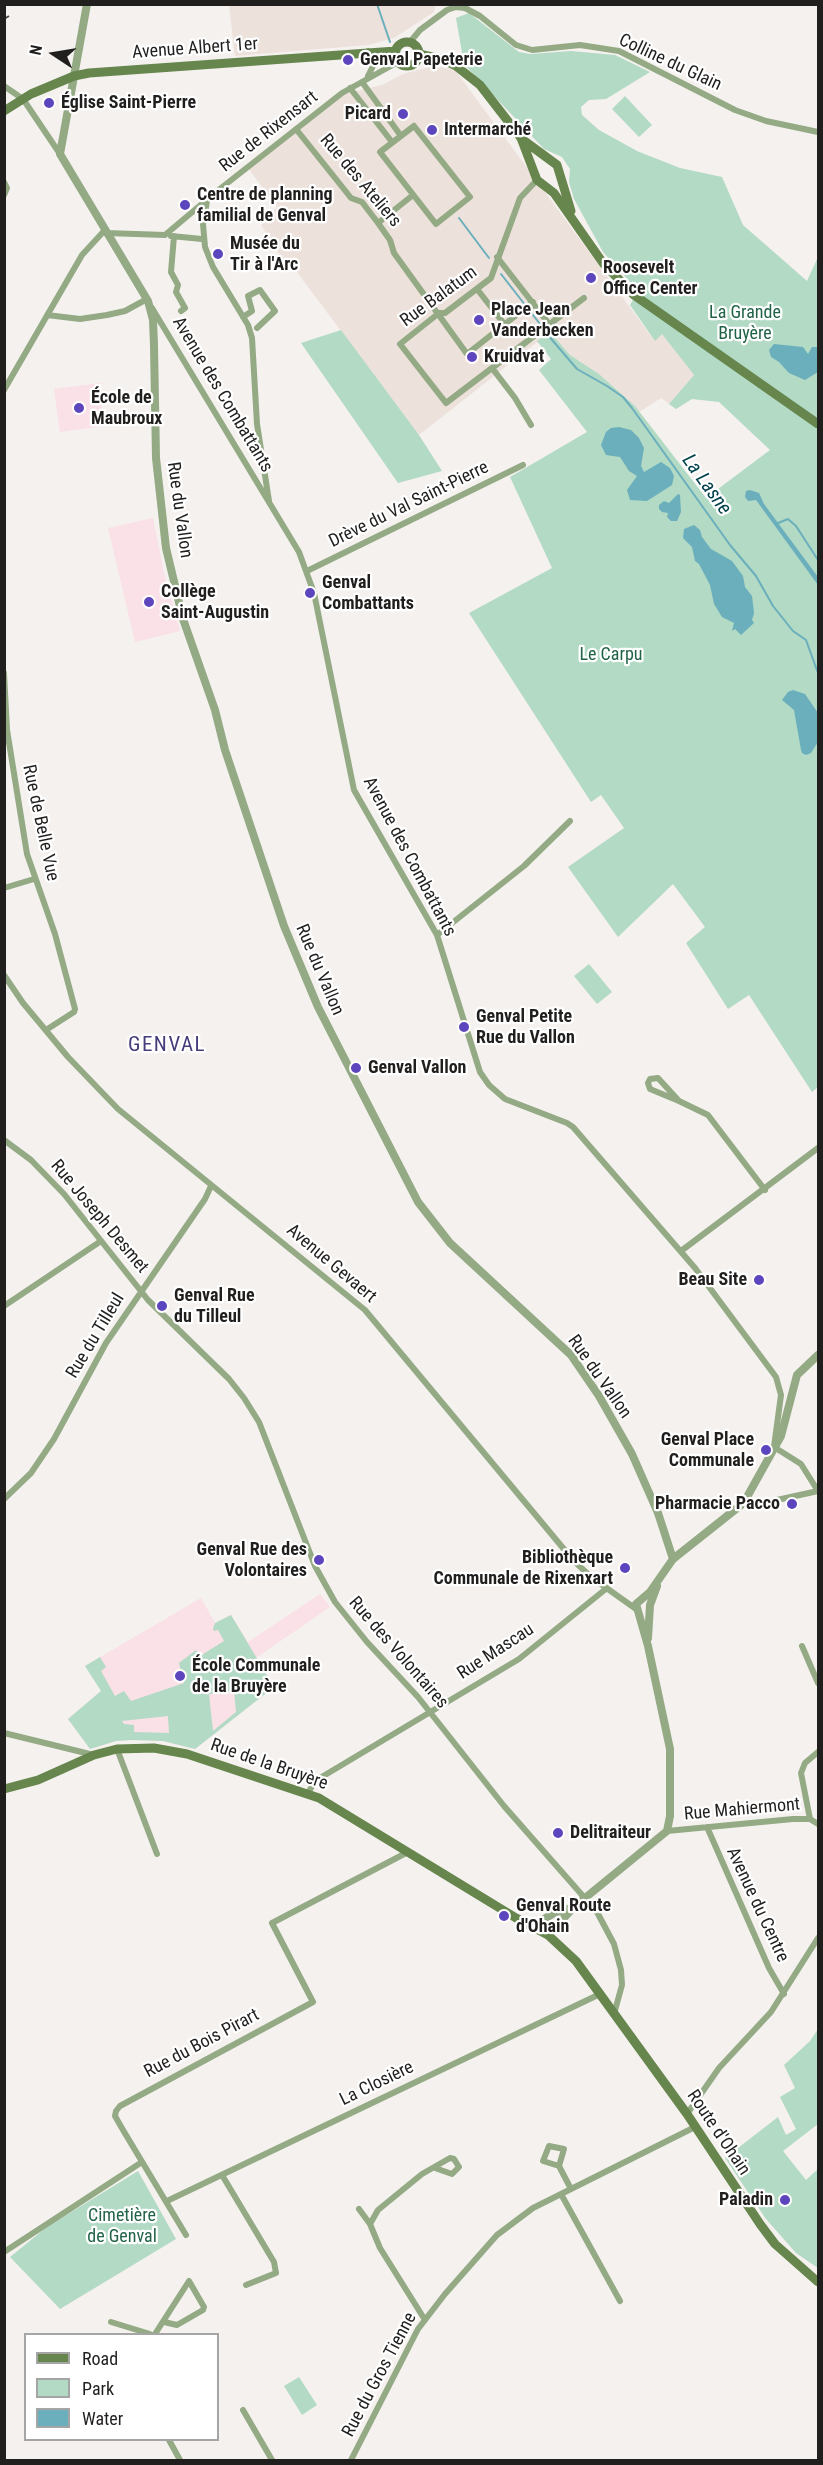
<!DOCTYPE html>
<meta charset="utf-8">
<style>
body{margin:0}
#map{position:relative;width:823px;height:2465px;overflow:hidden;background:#f5f1ee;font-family:"Roboto Condensed",sans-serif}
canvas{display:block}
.frame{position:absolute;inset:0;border:6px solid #211f1e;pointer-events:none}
.legend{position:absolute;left:24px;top:2333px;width:195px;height:108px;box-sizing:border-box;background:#fff;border:2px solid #a6a5a5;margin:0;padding:8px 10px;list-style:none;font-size:18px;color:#211f1e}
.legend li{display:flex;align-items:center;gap:12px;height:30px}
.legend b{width:30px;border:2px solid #a6a5a5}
.north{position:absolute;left:24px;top:24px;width:60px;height:60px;-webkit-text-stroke:4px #fff;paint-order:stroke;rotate:282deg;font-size:16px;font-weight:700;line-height:24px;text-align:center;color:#211f1e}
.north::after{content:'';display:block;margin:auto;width:21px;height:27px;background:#211f1e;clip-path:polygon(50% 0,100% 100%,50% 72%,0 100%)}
</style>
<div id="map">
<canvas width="823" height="2465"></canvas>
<div class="frame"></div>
<ul class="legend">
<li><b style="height:8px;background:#66864e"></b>Road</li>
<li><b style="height:16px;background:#b2dac5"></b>Park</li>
<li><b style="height:16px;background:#6bafbc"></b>Water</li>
</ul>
<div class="north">N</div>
</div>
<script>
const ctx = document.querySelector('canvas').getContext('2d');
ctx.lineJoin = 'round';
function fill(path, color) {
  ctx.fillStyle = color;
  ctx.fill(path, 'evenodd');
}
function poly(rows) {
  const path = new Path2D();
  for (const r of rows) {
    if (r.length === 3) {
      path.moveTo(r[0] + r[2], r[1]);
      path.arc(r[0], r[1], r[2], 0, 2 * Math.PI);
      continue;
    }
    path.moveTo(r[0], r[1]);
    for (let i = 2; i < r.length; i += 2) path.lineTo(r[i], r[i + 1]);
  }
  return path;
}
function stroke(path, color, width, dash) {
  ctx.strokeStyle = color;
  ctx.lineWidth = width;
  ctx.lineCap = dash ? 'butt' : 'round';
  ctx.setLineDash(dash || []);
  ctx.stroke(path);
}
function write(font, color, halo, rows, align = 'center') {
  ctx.font = font + ' "Roboto Condensed",sans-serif';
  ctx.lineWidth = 4.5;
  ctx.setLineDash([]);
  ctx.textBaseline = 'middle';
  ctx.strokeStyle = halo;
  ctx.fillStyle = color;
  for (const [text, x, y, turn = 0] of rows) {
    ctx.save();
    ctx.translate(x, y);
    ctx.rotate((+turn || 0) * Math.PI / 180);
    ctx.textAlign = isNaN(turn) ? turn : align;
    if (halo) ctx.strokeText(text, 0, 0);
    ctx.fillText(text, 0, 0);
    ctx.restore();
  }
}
fill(poly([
 [229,5,229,4,436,5,434,12,394,38,368,45,235,56],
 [434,66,455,70,654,340,662,334,694,375,669,404,661,398,639,412,635,406,599,374,570,355,550,332,419,435,290,263,282,259,261,225,277,207,248,168,344,94,382,85,403,74]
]), '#ede1db');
fill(poly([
 [101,383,102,426,60,432,54,389],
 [153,518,164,573,180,631,135,642,108,528],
 [320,1594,330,1607,256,1658,274,1687,195,1749,163,1741,132,1740,116,1741,90,1749,68,1719,101,1691,85,1666,201,1598,215,1623,231,1615,248,1642]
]), '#fae0e7');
fill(poly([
 [469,13,519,52,530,54,571,51,615,55,650,72,606,99,589,100,581,107,582,115,599,130,637,151,680,168,722,177,743,225,807,281,818,257,818,1087,812,1092,749,995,728,1009,686,943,705,927,673,884,618,937,568,867,624,828,601,795,591,802,469,613,552,568,510,477,587,432,539,370,551,359,537,341,550,332,570,355,599,374,635,406,706,498,770,450,719,402,692,399,676,409,669,404,694,375,662,334,655,341,630,305,638,291,603,252,574,199,569,182,570,169,562,157,544,149,464,64,456,18],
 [625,96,652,125,639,137,612,109],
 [341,330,419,435,442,471,398,483,301,343],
 [589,964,612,992,597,1004,574,976],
 [231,1615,274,1687,195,1749,163,1741,132,1740,116,1741,90,1749,68,1719,101,1691,85,1666,100,1657,106,1667,101,1671,115,1696,124,1691,131,1701,184,1683,179,1663,196,1650,200,1656,224,1641,218,1630,214,1631,213,1629,215,1623],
 [234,1691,236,1712,213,1731,209,1694],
 [168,1716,169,1733,134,1732,134,1725,124,1724,122,1721],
 [818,2029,818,2124,783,2151,806,2180,818,2169,818,2268,796,2253,766,2219,725,2158,778,2117,786,2135,796,2129,780,2097,795,2088,784,2065,810,2041],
 [138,2171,176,2239,60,2309,10,2257,47,2227],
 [299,2377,317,2405,302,2415,284,2386]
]), '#b2dac5');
fill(poly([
 [774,344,803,347,808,354,812,347,818,347,818,372,805,380,789,373,779,362,771,357,769,350],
 [619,427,631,430,639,438,644,448,641,466,644,472,661,462,670,468,674,476,672,485,647,501,630,500,627,490,637,476,629,471,620,457,606,455,601,445,606,432,611,428],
 [750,490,759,493,764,504,818,577,818,585,756,500,748,501,745,497,746,491],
 [678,494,680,495,681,512,677,521,671,521,667,517,668,513,662,512,659,509,659,505,664,501,669,503],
 [694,525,700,530,702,537,711,549,732,561,743,576,745,587,752,596,754,613,752,620,754,623,741,635,735,629,732,631,734,623,722,617,714,604,710,585,699,564,695,561,692,547,683,538,684,529],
 [793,690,805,694,818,713,818,742,811,753,806,755,802,753,801,750,794,710,782,700,788,692]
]), '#6bafbc');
stroke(poly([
 [377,4,390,42],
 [459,218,489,258],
 [501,274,540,324],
 [547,334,577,369,607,386,623,397,632,408,730,545,756,576,773,606,793,631,806,640,818,673],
 [778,523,788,519,796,526,818,560]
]), '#6bafbc', 2);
stroke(poly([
 [410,42,420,30,447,10,456,7,465,8,480,16,516,45,532,50,580,45,619,51,735,110,766,121,818,132],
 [368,51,374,64,368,76],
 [362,82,401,136],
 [4,86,23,99,60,154],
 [350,88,392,142],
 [414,126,470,197,436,224,380,152,414,126],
 [296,129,351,198,362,202,378,223,390,240,394,253,467,354,533,302],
 [537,180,520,198,491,278,445,313,439,313,400,344,446,403,584,298],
 [4,182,7,188,4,195],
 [207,201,203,224,205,247,213,267,248,325,252,338,257,424,269,501],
 [378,223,413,195],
 [106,233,165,235,216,192,342,93,398,62],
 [171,236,202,239],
 [174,236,171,272,178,285,176,292,185,308,181,311],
 [497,257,549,324],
 [477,289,505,325],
 [152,308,299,552,314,593,354,790,437,935,480,1072,489,1085,505,1099,567,1123,573,1127,695,1268,776,1377,781,1395,774,1447,801,1464,818,1491],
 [47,315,80,319,107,315,125,311,147,299],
 [243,317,252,311,248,296,260,290,275,311,257,328],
 [492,368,515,398,531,425],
 [4,390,82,255,104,231],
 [307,571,523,465],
 [4,673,7,730,27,854,55,934,75,1009,74,1012,46,1030],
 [4,888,34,879],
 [437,935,524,866,570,821],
 [4,975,23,1003,68,1057,118,1109,365,1310,573,1560,591,1577,636,1609],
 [679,1101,650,1089,648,1083,650,1079,658,1078,679,1101,708,1115,765,1190],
 [4,1140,31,1160,64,1194,148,1300,229,1379,244,1398,259,1422,315,1566,335,1602,367,1642,418,1697,504,1806,597,1912,614,1944,621,1970,622,1985,614,2014],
 [681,1251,818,1148],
 [4,1306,101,1241],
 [4,1499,31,1473,54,1439,106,1343,205,1199,211,1186],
 [744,1501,754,1505,818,1491],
 [802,1646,818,1683],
 [4,1733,94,1755],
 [117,1749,157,1854],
 [308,1793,314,1783,320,1778,519,1659,607,1588],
 [810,1819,801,1773,805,1763,818,1752],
 [707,1827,769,1968,784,1994],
 [667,1831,793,1819,810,1819,818,1824],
 [687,2114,719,2068,771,2012,818,1938],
 [559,2166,543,2161,549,2146,564,2149,559,2166,571,2189],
 [222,2175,274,2262,276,2273,246,2285],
 [561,2194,620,2301],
 [167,2201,600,1994],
 [359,2209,370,2224],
 [186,2235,123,2130,115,2116,116,2111,120,2106,313,2002,272,1923,408,1852],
 [4,2252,142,2162],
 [425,2320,380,2248,370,2224,378,2210,422,2174,450,2158,454,2159,459,2167,452,2174,435,2168],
 [111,2322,150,2334],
 [155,2334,189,2281,204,2307,203,2310,177,2325,164,2322],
 [243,2410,272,2460],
 [169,2440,180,2460],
 [351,2460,418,2329,445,2294,497,2235,533,2208,695,2127]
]), '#93aa84', 6);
stroke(poly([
 [87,4,60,154,148,301,153,320,154,345,156,458,166,548,183,619,215,710,225,750,284,926,318,1007,418,1202,450,1243,571,1355,599,1396,632,1454,658,1513,673,1559],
 [648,1638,650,1605,657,1586],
 [533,1926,554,1913,574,1907],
 [548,1935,574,1907,667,1831,670,1816,670,1749,648,1646,636,1604,650,1592,673,1559,741,1505,747,1497,781,1436,797,1375,818,1355]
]), '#93aa84', 8);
stroke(poly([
 [407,54,12],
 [419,54,441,59,456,66,480,85,521,138,537,180,554,193,603,263,634,295,818,424],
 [4,111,31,94,74,76,89,73,396,51],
 [523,140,557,165,571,211],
 [4,1789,38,1780,94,1755,117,1749,154,1748,187,1754,319,1798,516,1918,548,1935,576,1961,687,2114,760,2224,775,2244,818,2282]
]), '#66864e', 9);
stroke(poly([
 [4,19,9,16]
]), '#4a4746', 2, [9, 4.5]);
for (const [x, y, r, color] of [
 [348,60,6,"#5d45bd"],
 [49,103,6,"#5d45bd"],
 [403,114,6,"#5d45bd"],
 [432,130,6,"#5d45bd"],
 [185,205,6,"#5d45bd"],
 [218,254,6,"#5d45bd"],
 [591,278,6,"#5d45bd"],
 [479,320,6,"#5d45bd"],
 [472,357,6,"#5d45bd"],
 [79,408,6,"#5d45bd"],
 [310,593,6,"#5d45bd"],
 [149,602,6,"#5d45bd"],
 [464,1027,6,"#5d45bd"],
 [356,1068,6,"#5d45bd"],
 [759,1280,6,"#5d45bd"],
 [162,1306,6,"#5d45bd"],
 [766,1450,6,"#5d45bd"],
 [792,1504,6,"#5d45bd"],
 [319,1560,6,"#5d45bd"],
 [625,1568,6,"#5d45bd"],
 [180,1676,6,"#5d45bd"],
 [558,1833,6,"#5d45bd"],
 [504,1916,6,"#5d45bd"],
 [785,2200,6,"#5d45bd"]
]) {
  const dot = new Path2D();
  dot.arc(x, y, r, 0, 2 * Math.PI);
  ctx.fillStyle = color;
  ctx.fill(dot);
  stroke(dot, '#fff', 2);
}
write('18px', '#211f1e', '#fff', [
 ["Avenue Albert 1er",195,49,-4],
 ["Colline du Glain",670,63,25],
 ["Rue de Rixensart",269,132,-38],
 ["Rue des Ateliers",360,181,50],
 ["Rue Balatum",439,297,-36],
 ["Avenue des Combattants",222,395,59],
 ["Drève du Val Saint-Pierre",409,505,-26],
 ["Rue du Vallon",179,510,82],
 ["Rue de Belle Vue",40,823,78],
 ["Avenue des Combattants",409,857,62],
 ["Rue du Vallon",319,970,67],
 ["Rue Joseph Desmet",99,1217,50],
 ["Avenue Gevaert",331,1264,40],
 ["Rue du Tilleul",96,1336,-59],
 ["Rue du Vallon",599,1377,55],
 ["Rue Mascau",496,1652,-33],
 ["Rue des Volontaires",398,1653,49],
 ["Rue de la Bruyère",269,1765,19],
 ["Rue Mahiermont",742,1810,-5],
 ["Avenue du Centre",757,1905,65],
 ["Rue du Bois Pirart",202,2044,-28],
 ["La Closière",377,2084,-26],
 ["Route d'Ohain",718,2133,56],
 ["Rue du Gros Tienne",380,2375,-62]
]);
write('bold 18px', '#211f1e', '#fff', [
 ["Genval Papeterie",360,60],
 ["Église Saint-Pierre",61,103],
 ["Picard",391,114,"right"],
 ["Intermarché",444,130],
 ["Centre de planning",197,195],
 ["familial de Genval",197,216],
 ["Musée du",230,244],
 ["Tir à l'Arc",230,265],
 ["Roosevelt",603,268],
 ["Office Center",603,289],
 ["Place Jean",491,310],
 ["Vanderbecken",491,331],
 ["Kruidvat",484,357],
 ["École de",91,398],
 ["Maubroux",91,419],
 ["Genval",322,583],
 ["Combattants",322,604],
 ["Collège",161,592],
 ["Saint-Augustin",161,613],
 ["Genval Petite",476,1017],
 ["Rue du Vallon",476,1038],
 ["Genval Vallon",368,1068],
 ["Beau Site",747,1280,"right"],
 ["Genval Rue",174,1296],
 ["du Tilleul",174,1317],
 ["Genval Place",754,1440,"right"],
 ["Communale",754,1461,"right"],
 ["Pharmacie Pacco",780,1504,"right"],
 ["Genval Rue des",307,1550,"right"],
 ["Volontaires",307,1571,"right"],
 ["Bibliothèque",613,1558,"right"],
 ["Communale de Rixenxart",613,1579,"right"],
 ["École Communale",192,1666],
 ["de la Bruyère",192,1687],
 ["Delitraiteur",570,1833],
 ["Genval Route",516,1906],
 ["d'Ohain",516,1927],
 ["Paladin",773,2200,"right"]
], 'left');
write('18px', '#216347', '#fff', [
 ["La Grande",745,313],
 ["Bruyère",745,334],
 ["Le Carpu",611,655],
 ["Cimetière",122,2216],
 ["de Genval",122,2237]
]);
write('italic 20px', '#00414b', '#fff', [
 ["La Lasne",706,485,54]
]);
ctx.letterSpacing = '1.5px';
write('21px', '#453d7a', '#fff', [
 ["GENVAL",167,1046]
]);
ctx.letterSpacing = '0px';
</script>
